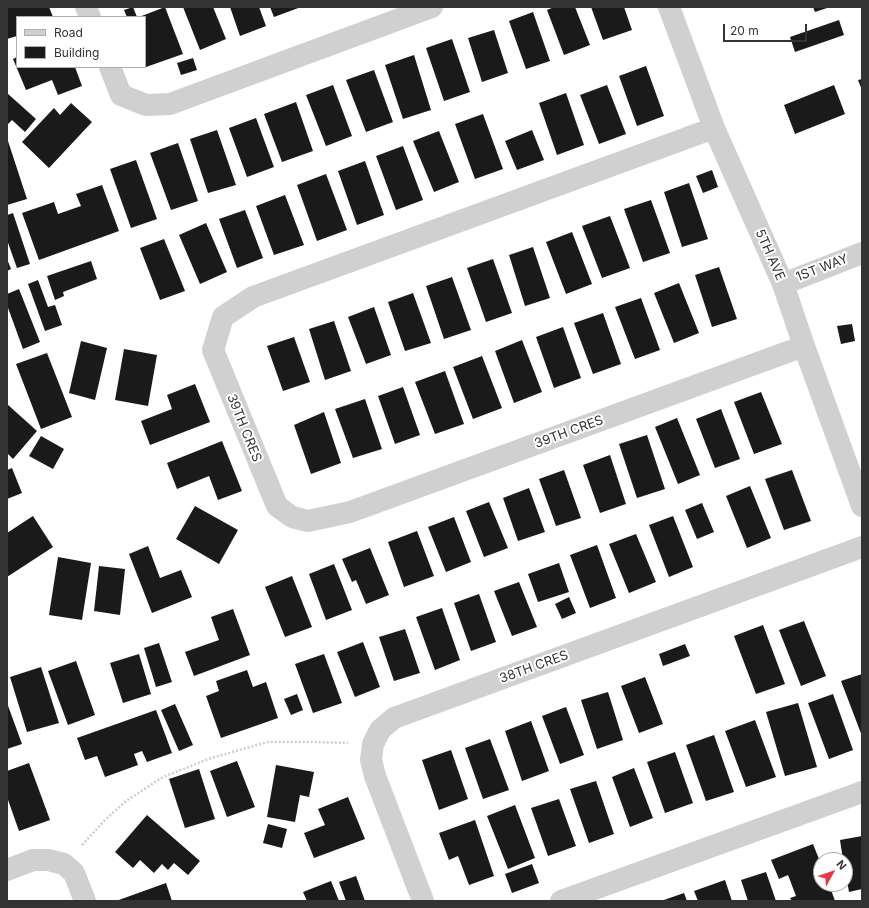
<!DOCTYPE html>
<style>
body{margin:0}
#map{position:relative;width:869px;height:908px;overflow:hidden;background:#fff;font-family:Inter,sans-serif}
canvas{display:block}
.frame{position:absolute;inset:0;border:8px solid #333;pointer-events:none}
.legend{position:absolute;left:16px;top:16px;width:130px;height:52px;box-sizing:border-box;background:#fff;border:1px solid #adadad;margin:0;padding:5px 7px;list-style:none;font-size:12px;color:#333}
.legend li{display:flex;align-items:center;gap:8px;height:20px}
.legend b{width:20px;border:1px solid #adadad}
.north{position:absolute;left:813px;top:852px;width:40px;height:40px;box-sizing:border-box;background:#fff;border:1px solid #adadad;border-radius:50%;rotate:50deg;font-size:11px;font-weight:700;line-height:16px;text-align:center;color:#333}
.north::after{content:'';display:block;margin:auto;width:14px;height:18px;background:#e63946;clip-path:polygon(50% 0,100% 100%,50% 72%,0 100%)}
.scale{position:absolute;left:723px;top:24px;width:84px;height:18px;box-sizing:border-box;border:2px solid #333;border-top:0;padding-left:5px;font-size:12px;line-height:14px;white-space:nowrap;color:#333;-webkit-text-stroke:3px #fff;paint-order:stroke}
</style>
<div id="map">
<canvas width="869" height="908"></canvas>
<div class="frame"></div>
<ul class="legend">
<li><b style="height:5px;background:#d0d0d0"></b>Road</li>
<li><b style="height:11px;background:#1a1a1a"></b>Building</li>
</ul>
<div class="north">N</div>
<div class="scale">20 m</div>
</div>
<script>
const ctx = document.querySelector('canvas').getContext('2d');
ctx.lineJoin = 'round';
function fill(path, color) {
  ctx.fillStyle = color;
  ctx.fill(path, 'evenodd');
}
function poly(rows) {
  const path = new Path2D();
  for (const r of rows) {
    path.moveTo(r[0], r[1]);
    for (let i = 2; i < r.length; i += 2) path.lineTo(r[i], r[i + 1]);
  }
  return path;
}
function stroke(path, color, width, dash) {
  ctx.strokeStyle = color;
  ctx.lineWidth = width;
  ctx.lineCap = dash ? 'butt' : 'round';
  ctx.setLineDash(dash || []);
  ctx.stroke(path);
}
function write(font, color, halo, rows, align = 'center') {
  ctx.font = font + ' Inter,sans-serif';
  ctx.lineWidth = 4;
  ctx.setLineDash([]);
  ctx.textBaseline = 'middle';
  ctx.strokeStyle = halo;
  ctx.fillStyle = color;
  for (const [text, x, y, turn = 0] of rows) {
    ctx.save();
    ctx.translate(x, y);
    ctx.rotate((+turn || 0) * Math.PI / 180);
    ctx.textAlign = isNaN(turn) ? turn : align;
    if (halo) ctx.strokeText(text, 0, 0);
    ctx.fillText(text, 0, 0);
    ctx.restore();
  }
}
fill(poly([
 [7,7,49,7,53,17,17,17,17,36,7,39],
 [133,7,137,17,127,17,124,10],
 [165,7,183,54,146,67,145,64,145,17,139,17],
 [183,7,213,7,226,39,200,50],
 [230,7,259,7,266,26,240,36],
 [270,7,301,7,274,17],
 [554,7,575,7,590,45,564,55,547,10],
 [591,7,624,7,632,30,603,40],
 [813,7,830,7,815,12],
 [533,12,550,61,526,69,509,21],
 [839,20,844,35,795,52,790,37],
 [494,30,508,73,482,82,468,38],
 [452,39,470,92,444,101,426,48],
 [414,55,431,110,403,119,385,65],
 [17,57,17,67,75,67,82,86,58,95,52,80,26,90,13,59],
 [193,58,197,70,181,75,177,63],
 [646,66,664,116,637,126,619,76],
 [374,70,393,122,366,132,346,80],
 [862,79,862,90,858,80],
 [333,85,352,136,326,146,306,95],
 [607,85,626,134,599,144,580,95],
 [834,85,845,114,795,134,784,105],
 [7,93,36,119,25,132,12,120,7,125],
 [566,93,584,145,557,155,539,103],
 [296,102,313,151,282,162,264,114],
 [71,103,92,122,49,168,22,142,54,108,60,115],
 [483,114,503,169,475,179,455,124],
 [256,118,274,167,247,177,229,128],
 [217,130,236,185,208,193,190,139],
 [532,130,544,160,517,170,505,141],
 [439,131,459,182,434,192,413,141],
 [7,138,27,199,7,205],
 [178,143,198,201,171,210,150,153],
 [403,146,423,200,396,210,376,156],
 [136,160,157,219,131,228,110,169],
 [365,161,384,215,357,225,338,171],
 [712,170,718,187,703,193,696,176],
 [326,174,347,230,317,241,297,185],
 [689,183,708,239,682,247,664,192],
 [102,185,119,231,39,260,22,213,54,202,58,214,81,206,76,194],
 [285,195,304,245,274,255,256,206],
 [651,200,670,253,643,262,624,209],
 [245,210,263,258,237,268,219,219],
 [13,213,30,264,17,268,7,240,7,215],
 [610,216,630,268,602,278,582,226],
 [206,223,227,272,200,284,179,235],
 [572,232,592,284,566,294,546,242],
 [164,239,185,291,160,300,140,248],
 [533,247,550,298,525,306,509,255],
 [7,259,11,269,7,271],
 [493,259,512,313,486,322,467,268],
 [91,261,97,279,63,292,64,296,55,300,47,276],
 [719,267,737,319,712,327,695,275],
 [452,277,471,330,444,339,426,286],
 [38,280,48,307,55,305,62,325,45,331,28,284],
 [679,283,699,333,674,343,654,293],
 [19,289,40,342,23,349,7,305,7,294],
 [413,293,431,343,405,351,388,302],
 [641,298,660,350,635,359,615,307],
 [374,307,391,355,366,364,348,317],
 [603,313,621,364,593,374,574,323],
 [334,321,351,371,325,380,309,329],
 [852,324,855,341,841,344,837,326],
 [563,327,581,378,554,388,536,337],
 [294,337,310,382,283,391,267,346],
 [522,340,542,392,514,403,495,351],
 [81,341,107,348,95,400,69,393],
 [124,349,157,355,148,406,115,400],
 [47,353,72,417,41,429,16,364],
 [482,356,502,408,473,419,453,367],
 [445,371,464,424,435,434,415,382],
 [195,384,210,422,150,445,141,421,172,409,167,395],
 [403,387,420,435,395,444,378,396],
 [761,392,782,444,754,454,734,402],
 [365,399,382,449,353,458,335,409],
 [7,404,37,431,13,459,7,453],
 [721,409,740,459,715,468,696,419],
 [324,412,341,463,311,474,294,425],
 [677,418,700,475,678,484,655,427],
 [647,435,665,489,637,498,619,444],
 [41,436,64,449,53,469,29,456],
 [222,441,242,491,218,500,209,476,177,489,167,463],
 [610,455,626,504,600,513,583,465],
 [12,468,22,493,7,499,7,470],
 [564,470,581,518,556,526,539,479],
 [792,470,811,521,784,530,765,479],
 [750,486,771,538,747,548,726,496],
 [529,488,545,532,518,541,503,498],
 [489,502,508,548,484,557,466,511],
 [702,503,714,532,697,539,685,510],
 [195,506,238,530,219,564,176,539],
 [33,516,53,547,7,577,7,533],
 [673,516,693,567,669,577,649,525],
 [454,517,471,562,446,572,428,527],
 [417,531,434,576,404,587,388,542],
 [636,534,656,582,629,593,609,544],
 [597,545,616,598,590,608,570,555],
 [148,546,160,578,181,570,192,597,152,613,129,554],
 [370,548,389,595,366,604,356,580,352,582,342,559],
 [58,557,91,563,82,620,49,615],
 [559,563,569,592,538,602,528,574],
 [334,564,352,610,326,620,309,574],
 [99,566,125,569,120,615,94,611],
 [292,576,312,627,285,637,265,587],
 [519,582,537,627,512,636,494,591],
 [479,594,496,642,471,651,454,603],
 [569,597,576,613,562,619,555,604],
 [442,608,460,660,435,670,416,617],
 [233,609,250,655,194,676,185,652,219,640,211,617],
 [804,621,826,676,801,686,779,630],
 [763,625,785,684,756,694,734,636],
 [405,629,420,673,394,681,379,637],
 [363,642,380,687,355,697,337,652],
 [159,643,172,682,156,687,144,648],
 [685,644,690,656,663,666,659,654],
 [139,654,151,694,123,703,110,663],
 [324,654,342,703,313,713,295,664],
 [76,661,95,715,68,725,48,671],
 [41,667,59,723,27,732,10,677],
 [247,670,253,687,266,682,278,718,221,738,206,696,219,691,216,681],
 [862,674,862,736,841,681],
 [645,677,663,724,639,733,621,686],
 [608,692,623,740,597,749,581,700],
 [297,694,303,710,291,715,284,699],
 [833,694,853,750,829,759,808,703],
 [7,703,22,744,7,749],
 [798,703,817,767,785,776,766,712],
 [175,704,193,745,179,751,161,710],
 [566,707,584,755,560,764,542,716],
 [156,710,172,753,147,762,142,751,134,754,138,765,105,777,97,756,85,760,77,738],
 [755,720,776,777,746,787,725,731],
 [531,721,549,771,522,781,505,731],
 [714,735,734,792,706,801,686,745],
 [490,739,509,790,483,799,465,748],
 [451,750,468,799,439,810,422,760],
 [675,752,693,803,665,813,647,762],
 [237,761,255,807,227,817,210,771],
 [29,763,50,820,19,831,7,797,7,771],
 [276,765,314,772,309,797,300,795,295,822,267,817],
 [634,768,653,818,630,827,612,777],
 [199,769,215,819,185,828,169,779],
 [596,781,614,834,589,843,570,789],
 [348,797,365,839,314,858,304,833,325,825,318,809],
 [559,799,576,846,548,856,531,808],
 [515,805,535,858,508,869,487,816],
 [147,815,200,861,188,875,174,863,168,870,162,864,154,873,140,860,133,868,115,852],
 [475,820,494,876,469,885,458,856,449,860,439,833],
 [268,824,287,829,282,848,263,843],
 [862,836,862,889,849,892,845,869,845,860,843,860,840,840],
 [813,844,821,864,821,884,829,884,835,901,792,901,790,898,796,896,788,875,779,879,771,860],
 [532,864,539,883,512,893,505,874],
 [766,872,776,901,748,901,741,880],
 [356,876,365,901,346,901,339,882],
 [725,880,732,901,698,901,694,891],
 [331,881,339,901,307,901,303,892],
 [166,883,172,901,116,901],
 [684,893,687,901,661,901]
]), '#1a1a1a');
stroke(poly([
 [82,845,105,820,126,801,163,777,211,758,268,742,314,742,348,743]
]), '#cdcdcd', 2.5, [2, 2]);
stroke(poly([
 [86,7,90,17],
 [669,7,714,128,783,284,804,346,862,506],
 [110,67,121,95,146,105,170,104,432,7],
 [714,128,253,297,223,317,213,350,277,506,292,517,308,521,350,512,804,346],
 [783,284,862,253],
 [7,870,33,860,48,860,64,864,74,873,85,901],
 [423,901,375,776,371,760,373,744,380,730,394,718,862,547],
 [561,901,862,792]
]), '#d0d0d0', 22);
write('13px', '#333', '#fff', [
 ["5TH AVE",770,255,66],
 ["1ST WAY",822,268,-21],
 ["39TH CRES",244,428,68],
 ["39TH CRES",569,432,-20],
 ["38TH CRES",534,667,-20]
]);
</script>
